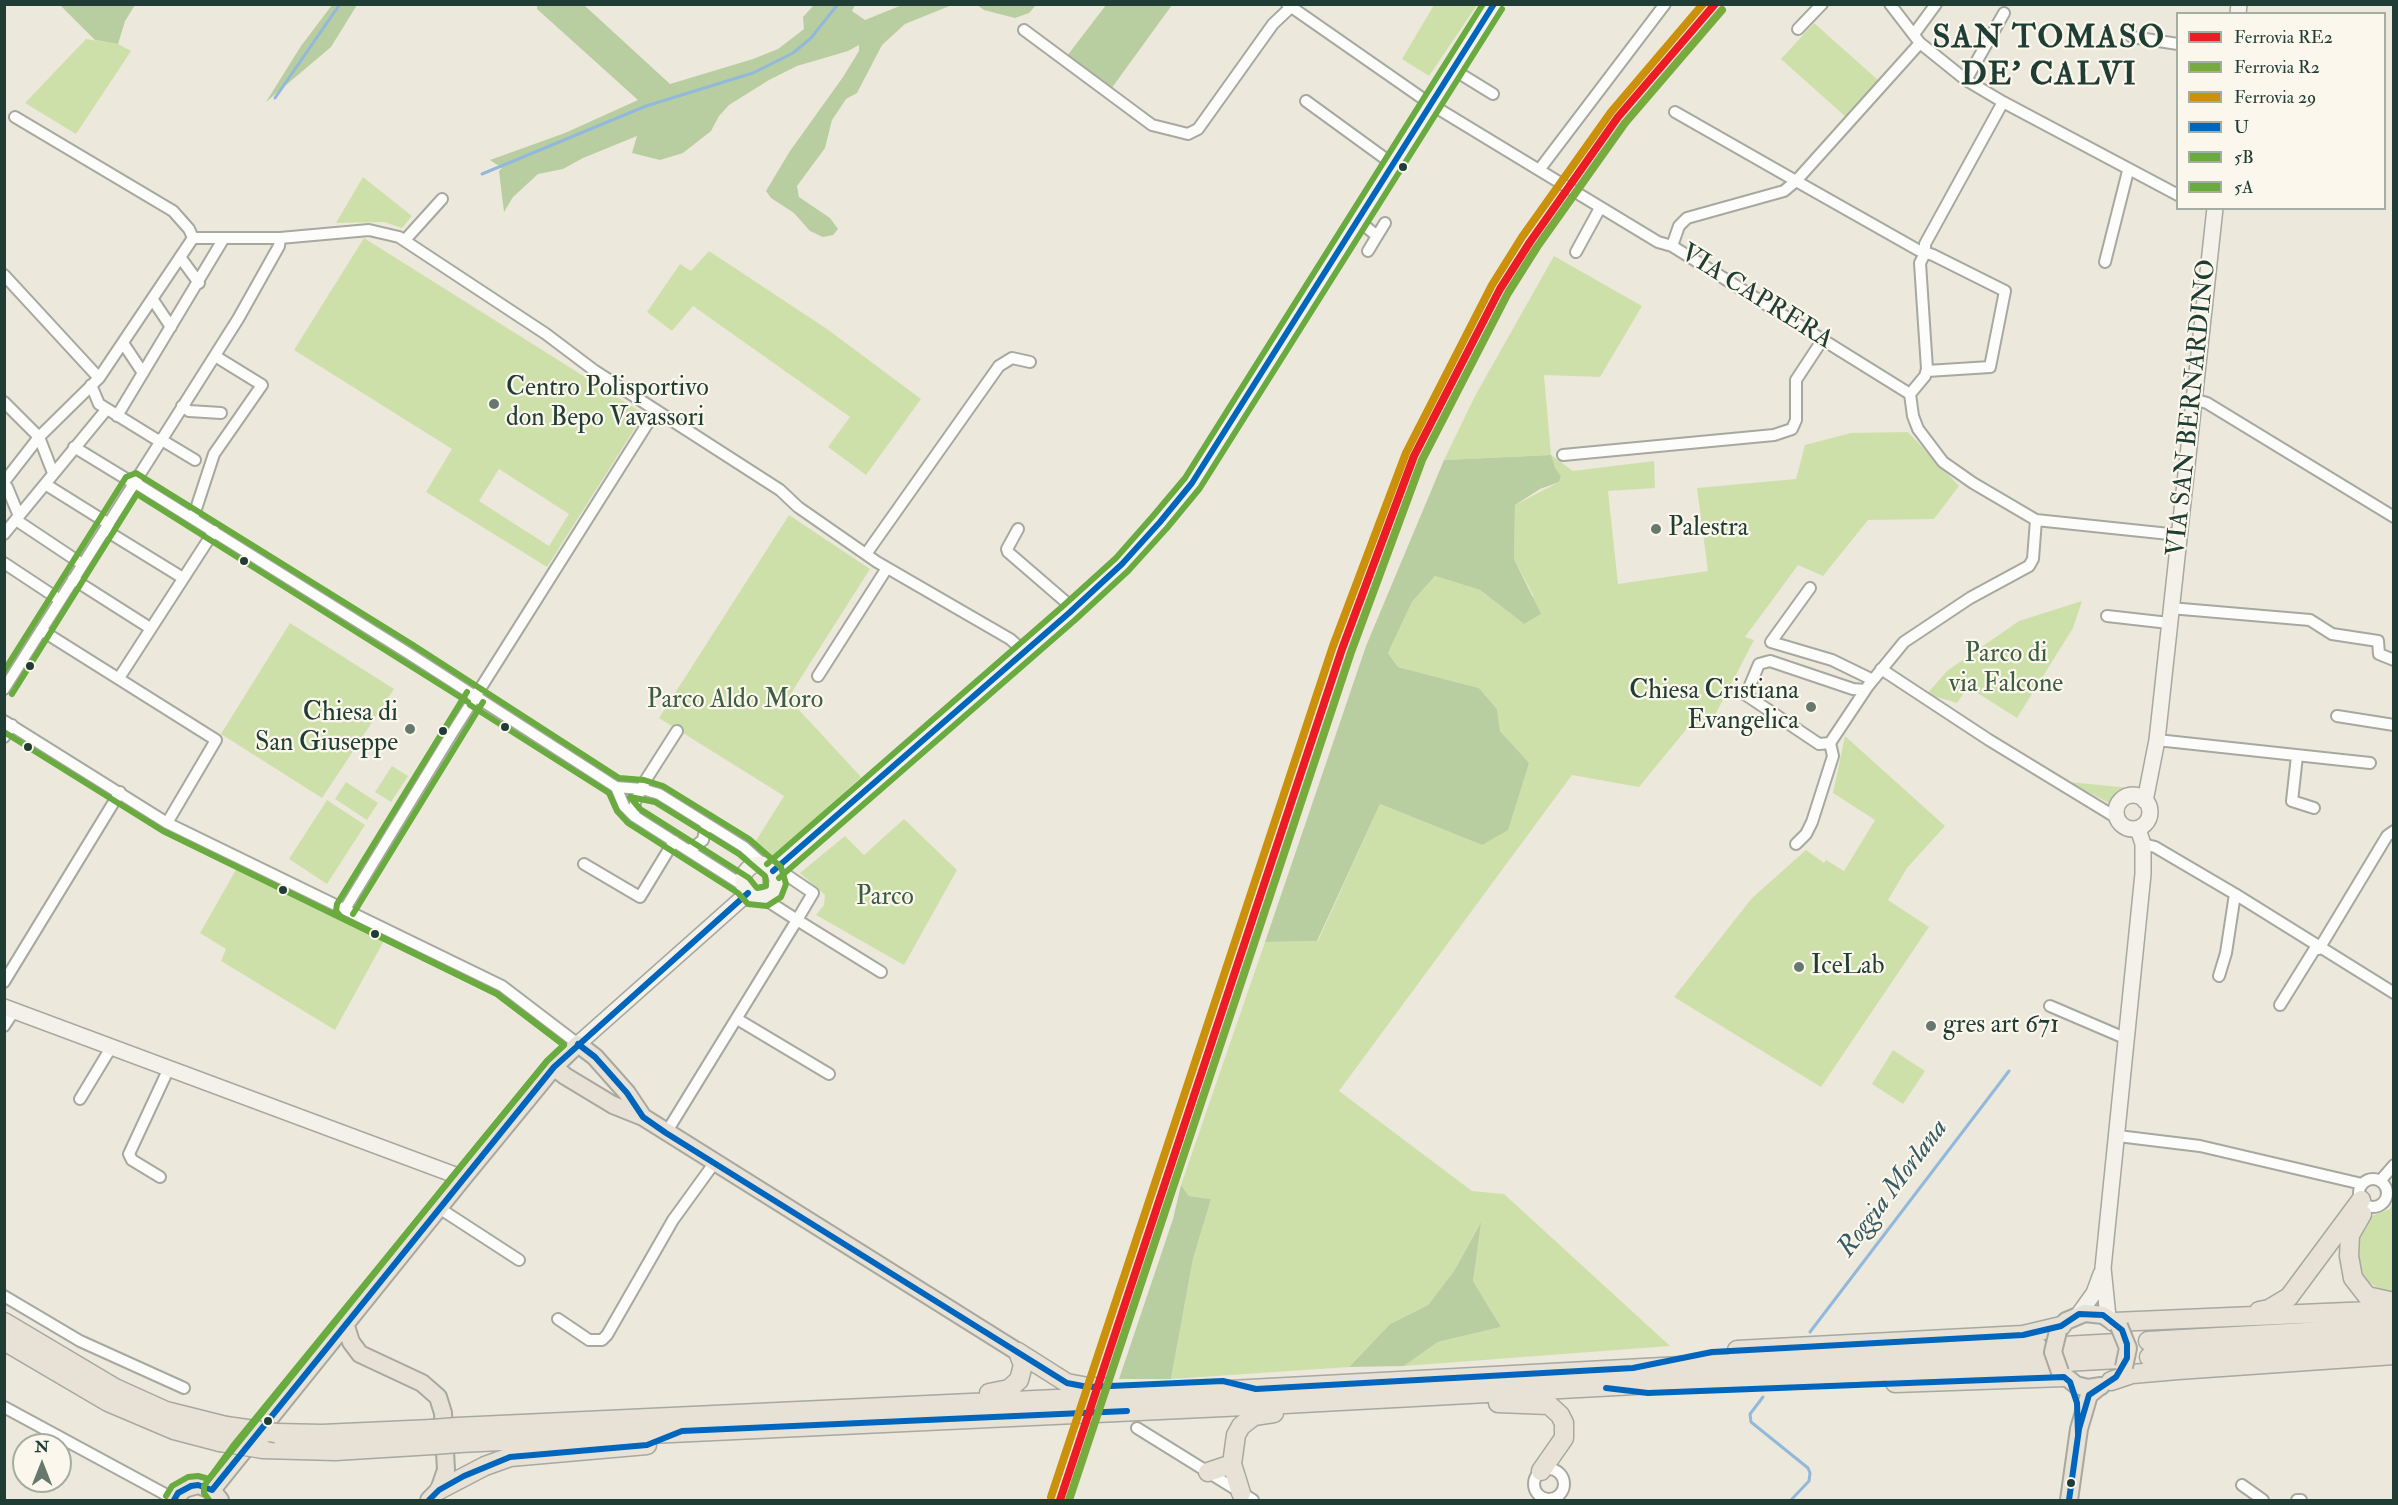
<!DOCTYPE html>
<style>
body{margin:0}
#map{position:relative;width:2398px;height:1505px;overflow:hidden;background:#ece8db;font-family:"IM FELL Double Pica",serif}
canvas{display:block}
.frame{position:absolute;inset:0;border:6px solid #1f3d34;pointer-events:none}
.legend{position:absolute;left:2176px;top:12px;width:210px;height:198px;box-sizing:border-box;background:#fbf7ec;border:2px solid #a3ada2;margin:0;padding:8px 10px;list-style:none;font-size:18px;color:#1f3d34}
.legend li{display:flex;align-items:center;gap:12px;height:30px}
.legend b{width:30px;border:2px solid #a3ada2}
.north{position:absolute;left:12px;top:1433px;width:60px;height:60px;box-sizing:border-box;background:#fbf7ec;border:2px solid #a3ada2;border-radius:50%;rotate:0deg;font-size:16px;font-weight:700;line-height:24px;text-align:center;color:#1f3d34}
.north::after{content:'';display:block;margin:auto;width:21px;height:27px;background:#67796e;clip-path:polygon(50% 0,100% 100%,50% 72%,0 100%)}
</style>
<div id="map">
<canvas width="2398" height="1505"></canvas>
<div class="frame"></div>
<ul class="legend">
<li><b style="height:8px;background:#ed1c24"></b>Ferrovia RE2</li>
<li><b style="height:8px;background:#77ab3d"></b>Ferrovia R2</li>
<li><b style="height:8px;background:#cc910a"></b>Ferrovia 29</li>
<li><b style="height:8px;background:#0065bd"></b>U</li>
<li><b style="height:8px;background:#69ab3e"></b>5B</li>
<li><b style="height:8px;background:#69ab3e"></b>5A</li>
</ul>
<div class="north">N</div>
</div>
<script>
const ctx = document.querySelector('canvas').getContext('2d');
ctx.lineJoin = 'round';
function fill(path, color) {
  ctx.fillStyle = color;
  ctx.fill(path, 'evenodd');
}
function poly(rows) {
  const path = new Path2D();
  for (const r of rows) {
    if (r.length === 3) {
      path.moveTo(r[0] + r[2], r[1]);
      path.arc(r[0], r[1], r[2], 0, 2 * Math.PI);
      continue;
    }
    path.moveTo(r[0], r[1]);
    for (let i = 2; i < r.length; i += 2) path.lineTo(r[i], r[i + 1]);
  }
  return path;
}
function stroke(path, color, width, dash) {
  ctx.strokeStyle = color;
  ctx.lineWidth = width;
  ctx.lineCap = dash ? 'butt' : 'round';
  ctx.setLineDash(dash || []);
  ctx.stroke(path);
}
function write(font, color, halo, rows, align = 'center') {
  ctx.font = font + ' "IM FELL Double Pica",serif';
  ctx.lineWidth = 4.5;
  ctx.setLineDash([]);
  ctx.textBaseline = 'middle';
  ctx.strokeStyle = halo;
  ctx.fillStyle = color;
  for (const [text, x, y, turn = 0] of rows) {
    ctx.save();
    ctx.translate(x, y);
    ctx.rotate((+turn || 0) * Math.PI / 180);
    ctx.textAlign = isNaN(turn) ? turn : align;
    if (halo) ctx.strokeText(text, 0, 0);
    ctx.fillText(text, 0, 0);
    ctx.restore();
  }
}
fill(poly([
 [1434,5,1477,5,1429,76,1402,59],
 [1814,23,1878,80,1847,118,1781,59],
 [86,39,118,44,131,51,76,134,25,103],
 [363,177,412,216,402,228,384,222,336,223],
 [364,238,644,414,547,567,426,492,452,449,294,350],
 [499,469,569,514,549,546,479,501],
 [709,251,827,329,921,399,866,475,828,447,850,417,693,306,672,331,647,312,680,264,691,271],
 [1554,256,1642,306,1600,377,1544,375,1551,455,1573,471,1654,461,1655,488,1608,491,1618,584,1708,571,1697,488,1796,479,1805,445,1851,433,1908,432,1959,486,1934,519,1868,520,1823,576,1798,565,1745,637,1754,640,1712,721,1689,726,1639,787,1572,775,1339,1091,1472,1191,1504,1194,1670,1346,1404,1366,1438,1342,1501,1327,1473,1281,1480,1223,1454,1271,1428,1305,1390,1324,1349,1367,1171,1379,1193,1259,1211,1199,1189,1196,1181,1185,1265,942,1318,941,1380,804,1482,845,1529,764,1500,731,1497,709,1479,688,1398,667,1388,653,1412,602,1435,576,1480,590,1524,624,1533,595,1514,559,1515,505,1559,482,1561,476,1554,468,1551,455,1444,460,1475,396],
 [789,515,870,569,788,698,861,777,773,856,754,844,784,796,659,718],
 [2082,601,2073,628,2017,718,1968,687,1957,703,1927,694,1947,671,2019,621],
 [290,623,394,689,322,798,221,734],
 [1845,736,1945,826,1907,868,1888,900,1929,927,1821,1087,1674,997,1752,898,1806,850,1824,863,1826,860,1844,871,1875,820,1833,793],
 [392,766,408,776,391,802,375,792],
 [346,782,378,803,367,820,335,799],
 [2069,782,2130,788,2111,804],
 [327,800,365,825,327,884,289,859],
 [904,819,957,870,904,965,816,915,824,905,825,895,800,873,845,836,864,855],
 [237,868,385,939,335,1030,221,961,226,949,200,933],
 [1893,1050,1925,1071,1903,1104,1872,1084],
 [2393,1201,2393,1299,2363,1278,2356,1261,2355,1246,2369,1217,2390,1209]
]), '#cee0aa');
fill(poly([
 [60,5,135,5,125,21,118,44,95,40],
 [332,5,357,5,331,47,266,102,301,46],
 [537,5,584,5,670,84,753,59,778,49,804,29,803,17,813,6,819,5,855,5,852,11,865,20,902,5,952,5,905,24,882,45,857,93,846,99,832,120,825,148,797,186,799,197,830,218,838,229,833,235,823,237,810,231,794,213,771,198,766,191,790,151,843,77,859,51,859,45,848,51,797,66,769,80,729,105,719,116,711,131,683,153,660,160,632,153,637,136,583,158,563,169,538,174,513,197,504,212,499,171,502,168,490,160,565,133,638,100,537,9],
 [977,5,1036,5,1029,13,1015,18,984,10],
 [1106,5,1172,5,1111,89,1067,56],
 [1551,455,1555,468,1561,476,1559,482,1540,489,1515,505,1514,559,1541,614,1524,624,1480,590,1435,576,1412,602,1388,653,1398,667,1479,688,1497,709,1500,731,1529,763,1508,830,1482,845,1380,804,1317,941,1265,942,1366,646,1444,460],
 [1181,1185,1189,1196,1211,1199,1193,1259,1171,1379,1119,1379,1173,1219],
 [1481,1222,1473,1281,1501,1327,1438,1342,1404,1366,1349,1367,1390,1324,1428,1305,1454,1271]
]), '#b9cea0');
stroke(poly([
 [275,98,340,4],
 [482,174,646,106,753,73,793,53,811,38,838,4],
 [1810,1332,2009,1071],
 [1763,1397,1750,1414,1751,1422,1808,1468,1810,1473,1809,1481,1791,1500]
]), '#92b9db', 3);
const street = poly([
 [1287,4,1432,105,1539,170,1665,4],
 [1890,4,1920,43,1966,80,2003,102,2178,195],
 [1798,29,1822,4],
 [1024,30,1152,125,1188,134,1198,129,1273,24,1291,7],
 [1914,34,1936,4],
 [2132,37,2178,44],
 [1454,70,1493,94],
 [1966,80,2004,13],
 [1306,101,1394,165],
 [1675,112,1796,181,1920,43],
 [15,117,173,211,189,229,193,238],
 [1539,170,1658,242,1672,246,1910,394],
 [1359,221,1377,236,1385,223],
 [193,238,280,238,369,230,399,237,546,334,595,371,780,490,798,507,877,562,1010,639,1025,652],
 [405,240,442,199],
 [1672,246,1679,226,1687,218,1784,191,1796,181,1918,250,1933,255,2005,291,1990,367,1927,371],
 [1368,251,1377,236],
 [1576,252,1600,208],
 [180,257,199,283],
 [2105,262,2128,171],
 [4,275,99,378],
 [153,300,171,327],
 [123,343,143,373],
 [91,385,99,404,159,441],
 [1910,394,1913,416,1918,429,1943,462,1973,483,2036,520,2179,535],
 [1910,394,1925,376,1927,369,1920,263,1925,253,1925,244,2003,102],
 [2193,399,2207,403,2394,517],
 [4,402,39,437,53,473],
 [182,406,189,411,221,413],
 [117,416,224,238],
 [160,439,195,460],
 [74,447,133,483],
 [1563,455,1774,435,1792,429,1796,420,1796,380,1823,339],
 [4,482,39,437,99,378,193,238],
 [134,482,408,653,616,787,642,789,659,794,744,847,764,865],
 [45,484,109,524],
 [7,487,19,516],
 [193,518,214,454,262,385,215,356],
 [16,520,82,564],
 [1018,529,1007,549,1008,552,1074,609],
 [105,530,183,578],
 [4,534,106,410],
 [866,554,999,366,1012,358,1030,362],
 [4,563,60,600],
 [73,579,150,628],
 [1810,588,1771,642,1832,660,1873,680],
 [2170,608,2310,620,2332,634,2378,641,2379,654,2394,660],
 [2107,616,2169,623],
 [41,630,216,740,167,823],
 [1881,669,1989,740,2117,818],
 [818,676,887,568],
 [119,678,214,531],
 [4,689,238,319,279,246,280,238],
 [2337,716,2394,725],
 [4,721,167,823,502,986,578,1044],
 [4,737,12,725],
 [2157,740,2370,763],
 [1830,743,1868,686,1904,642,1970,598,2029,566,2033,559,2036,520],
 [1830,743,1819,744,1746,695,1759,664,1770,661,1853,689,1865,690],
 [2297,756,2292,801,2314,808],
 [616,787,624,806,634,816,744,886],
 [634,816,635,802,647,778,677,731],
 [1796,844,1806,834,1812,822,1833,756,1830,743],
 [2143,844,2155,847,2235,894,2394,993],
 [689,851,703,840,706,824],
 [584,864,640,897,674,841],
 [756,898,766,900,797,920,813,893,788,876,776,875],
 [345,909,451,735,656,410],
 [2319,949,2387,836,2394,831],
 [2219,976,2226,953,2235,894],
 [4,982,120,792],
 [2280,1005,2316,947],
 [2050,1006,2127,1039],
 [737,1019,829,1074],
 [4,1026,14,1011],
 [80,1099,112,1046],
 [666,1133,797,920,881,972],
 [2118,1136,2200,1146,2362,1184],
 [160,1177,132,1160,129,1154,169,1068],
 [2373,1193,14],
 [2380,1181,2394,1165],
 [439,1208,519,1260],
 [4,1296,80,1341,184,1388],
 [558,1319,589,1340,602,1340,607,1335,673,1220,715,1162],
 [4,1407,174,1499],
 [1137,1428,1253,1500],
 [1549,1484,15],
 [2242,1485,2263,1500],
 [2297,1500,2301,1500]
]);
const secondary = poly([
 [2238,14,2239,4],
 [2133,812,17],
 [2145,801,2157,740,2215,208],
 [760,881,17],
 [773,871,1069,613,1122,564,1160,522,1192,483,1494,4],
 [4,1007,463,1178],
 [578,1044,748,893],
 [2079,1314,2094,1293,2101,1274],
 [2108,1317,2103,1268,2143,874,2143,844,2138,829]
]);
const primary = poly([
 [554,1067,565,1076,613,1105,643,1117,1018,1352],
 [345,1323,351,1342,360,1354,422,1383,438,1397,443,1413,446,1470,439,1490,429,1500],
 [2058,1331,2066,1321,2085,1313,2103,1315,2119,1326],
 [2060,1372,2076,1385,2088,1388,2101,1386],
 [212,1490,463,1178,554,1067,578,1044,595,1057,627,1093,643,1117],
 [174,1500,184,1489,198,1485,212,1490,220,1500],
 [2069,1500,2079,1429,2089,1395,2100,1386]
]);
const highway = poly([
 [2362,1214,2350,1235,2349,1256,2353,1278,2367,1296,2394,1302],
 [2259,1311,2269,1309,2289,1297,2361,1200],
 [4,1322,115,1388,166,1411,226,1426],
 [2114,1322,2394,1310],
 [4,1341,108,1402,174,1430,220,1442],
 [2148,1341,2394,1327],
 [2064,1346,2117,1343],
 [1737,1350,2023,1335,2061,1326],
 [1018,1352,1067,1383,1088,1387,1103,1387],
 [2149,1357,2394,1343],
 [2065,1362,2118,1359],
 [2111,1381,2132,1374,2178,1370,2394,1355],
 [1895,1383,2064,1377],
 [989,1393,1009,1389,1019,1380,1023,1365,1018,1352],
 [1498,1403,1549,1405,1560,1415,1564,1423,1564,1438,1541,1471],
 [457,1427,1099,1397,2038,1347],
 [276,1433,322,1434,432,1429],
 [459,1443,1266,1405,2041,1363],
 [263,1449,335,1451,433,1445],
 [1208,1472,1232,1464],
 [439,1490,485,1466,510,1457,647,1445],
 [1241,1493,1232,1464,1236,1435,1241,1426,1254,1416,1274,1413]
]);
stroke(street, '#a7a8a0', 14);
stroke(secondary, '#a7a8a0', 18);
stroke(primary, '#a7a8a0', 20);
stroke(highway, '#a7a8a0', 21);
stroke(street, '#fcfcfa', 10);
stroke(secondary, '#f4f1eb', 15);
stroke(primary, '#e7e2d5', 16);
stroke(highway, '#e7e2d5', 18);
const primaryBridge = poly([
 [2119,1326,2128,1348,2124,1367],
 [2058,1331,2053,1352,2060,1372]
]);
const highwayBridge = poly([
 [226,1426,276,1433],
 [432,1429,457,1427],
 [220,1442,263,1449],
 [433,1445,459,1443]
]);
stroke(primaryBridge, '#a7a8a0', 20, []);
stroke(highwayBridge, '#a7a8a0', 21, []);
stroke(primaryBridge, '#e7e2d5', 16);
stroke(highwayBridge, '#e7e2d5', 18);
stroke(poly([
 [773,871,1069,613,1122,564,1160,522,1192,483,1494,4],
 [578,1044,595,1057,627,1093,643,1117,666,1133,1067,1383,1088,1387,1223,1381,1256,1389,1633,1368,1712,1352,2023,1335,2061,1326,2079,1314,2103,1315,2122,1330,2127,1344,2127,1358,2116,1377,2089,1395,2079,1429,2069,1500],
 [1606,1388,1648,1393,2064,1377,2070,1382,2077,1403,2078,1434],
 [174,1500,178,1493,191,1486,198,1485,212,1490,554,1067,748,893],
 [429,1500,439,1490,464,1476,510,1457,647,1445,682,1431,1127,1411]
]), '#0065bd', 6);
stroke(poly([
 [12,694,137,494,468,702],
 [4,732,163,831,497,994,564,1045,547,1061,233,1446,204,1486,204,1493,209,1500],
 [630,797,655,802,739,854,765,876,766,886,757,888,749,878,640,809,630,797],
 [779,878,1075,620,1128,571,1167,528,1200,488,1502,9],
 [353,914,483,702]
]), '#69ab3e', 6);
stroke(poly([
 [4,671,126,477,136,473,413,645,619,778,644,780,663,786,749,839,781,867,786,884,781,897,767,906,748,904,738,893,628,823,617,811,609,793,470,705],
 [767,864,1063,606,1116,558,1153,516,1185,478,1483,4],
 [166,1496,172,1486,188,1477,198,1476,209,1479,456,1172,547,1061,564,1045,497,994,341,917,336,911,337,904,467,692]
]), '#69ab3e', 6);
stroke(poly([
 [1060,1500,1342,649,1414,456,1500,289,1530,242,1618,117,1715,4]
]), '#ed1c24', 8);
stroke(poly([
 [1069,1500,1351,652,1422,460,1508,293,1537,247,1625,123,1722,10]
]), '#77ab3d', 8);
stroke(poly([
 [1051,1497,1333,646,1406,453,1492,285,1522,237,1611,112,1703,4]
]), '#cc910a', 8);
for (const [x, y, r, color] of [
 [1403,167,5,"#1f3d34"],
 [494,404,6,"#67796e"],
 [1656,529,6,"#67796e"],
 [244,561,5,"#1f3d34"],
 [30,666,5,"#1f3d34"],
 [1811,707,6,"#67796e"],
 [505,727,5,"#1f3d34"],
 [410,729,6,"#67796e"],
 [443,731,5,"#1f3d34"],
 [28,747,5,"#1f3d34"],
 [283,890,5,"#1f3d34"],
 [375,934,5,"#1f3d34"],
 [1799,967,6,"#67796e"],
 [1931,1026,6,"#67796e"],
 [268,1421,5,"#1f3d34"],
 [2071,1483,5,"#1f3d34"]
]) {
  const dot = new Path2D();
  dot.arc(x, y, r, 0, 2 * Math.PI);
  ctx.fillStyle = color;
  ctx.fill(dot);
  stroke(dot, '#fbf7ec', 2);
}
write('26px', '#1f3d34', '#fbf7ec', [
 ["VIA CAPRERA",1756,298,32],
 ["VIA SAN BERNARDINO",2193,408,-84]
]);
write('26px', '#1f3d34', '#fbf7ec', [
 ["Centro Polisportivo",506,389],
 ["don Bepo Vavassori",506,419],
 ["Palestra",1668,529],
 ["Chiesa Cristiana",1799,692,"right"],
 ["Evangelica",1799,722,"right"],
 ["Chiesa di",398,714,"right"],
 ["San Giuseppe",398,744,"right"],
 ["IceLab",1811,967],
 ["gres art 671",1943,1026]
], 'left');
write('26px', '#3d5c43', '#fbf7ec', [
 ["Parco di",2006,655],
 ["via Falcone",2006,685],
 ["Parco Aldo Moro",735,701],
 ["Parco",885,898]
]);
write('italic 27px', '#365c66', '#fbf7ec', [
 ["Roggia Morlana",1894,1189,-53]
]);
ctx.letterSpacing = '1.5px';
write('bold 32px', '#1f3d34', '#fbf7ec', [
 ["SAN TOMASO",2049,40],
 ["DE' CALVI",2049,77]
]);
ctx.letterSpacing = '0px';
</script>
